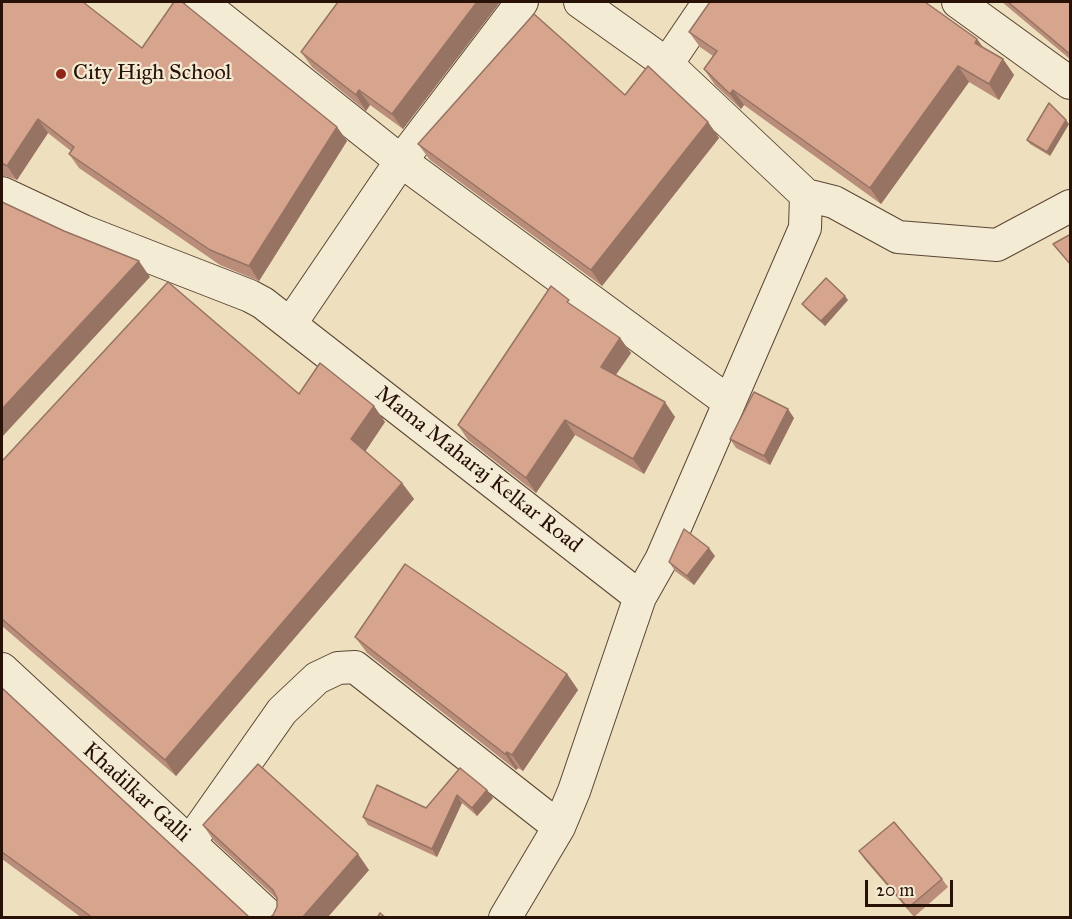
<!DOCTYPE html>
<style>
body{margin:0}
#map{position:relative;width:1072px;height:919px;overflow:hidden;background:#eee0be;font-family:"IM FELL Great Primer",serif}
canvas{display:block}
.frame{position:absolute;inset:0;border:3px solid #281106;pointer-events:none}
.scale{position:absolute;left:865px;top:880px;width:88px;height:27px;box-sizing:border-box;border:3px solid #281106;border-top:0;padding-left:8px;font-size:18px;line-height:21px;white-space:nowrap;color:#281106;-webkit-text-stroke:4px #f4ebd5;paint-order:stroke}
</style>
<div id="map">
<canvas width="1072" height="919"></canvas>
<div class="frame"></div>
<div class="scale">20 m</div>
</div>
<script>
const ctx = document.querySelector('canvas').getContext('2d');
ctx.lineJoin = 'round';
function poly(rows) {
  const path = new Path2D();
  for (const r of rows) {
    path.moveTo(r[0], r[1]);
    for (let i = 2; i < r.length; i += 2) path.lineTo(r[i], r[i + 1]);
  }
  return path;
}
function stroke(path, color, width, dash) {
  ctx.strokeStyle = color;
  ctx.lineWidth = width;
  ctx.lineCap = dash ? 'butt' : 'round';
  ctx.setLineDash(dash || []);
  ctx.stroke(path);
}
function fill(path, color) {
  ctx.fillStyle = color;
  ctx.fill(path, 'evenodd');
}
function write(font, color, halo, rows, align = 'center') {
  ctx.font = font + ' "IM FELL Great Primer",serif';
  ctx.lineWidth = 4.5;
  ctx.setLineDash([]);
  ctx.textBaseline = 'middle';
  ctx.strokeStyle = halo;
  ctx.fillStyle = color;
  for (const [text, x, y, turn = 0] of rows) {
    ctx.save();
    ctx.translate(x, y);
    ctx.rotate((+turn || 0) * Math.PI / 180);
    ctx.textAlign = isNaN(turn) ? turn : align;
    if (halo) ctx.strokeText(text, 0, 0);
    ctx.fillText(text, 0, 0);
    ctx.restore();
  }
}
const minor = poly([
 [201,2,401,161,291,323],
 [522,2,401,161,729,402],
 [580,2,667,64,806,195,834,202,898,237,997,245,1070,206],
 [958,2,1070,83],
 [667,64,709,2],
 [2,193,83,231,250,296,263,303,640,597,574,791,559,827,505,918],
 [640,597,661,560,805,228,806,195],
 [2,669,271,918],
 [190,842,282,711,317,678,338,668,355,667,559,827]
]);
stroke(minor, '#5a4534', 34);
stroke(minor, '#f4ebd5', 32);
fill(poly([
 [2,2,142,48,337,127,347,141,259,281,220,265,79,168,69,154,71,151,48,133,17,180,9,177,2,176],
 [338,2,500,2,403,129,370,105,366,111,312,67,301,52],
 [1002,2,1071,2,1071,60],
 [689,32,977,39,983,47,1003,59,1014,75,999,100,969,82,881,204,744,105,741,109,715,85,704,69,713,56,700,47],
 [625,95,708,122,719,138,602,286,430,160,418,144],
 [1069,124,1050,156,1030,144,1027,140],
 [848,300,825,326,805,308,802,304],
 [574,307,620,338,631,353,616,375,675,417,644,474,575,435,536,493,468,440,458,425],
 [299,394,374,406,385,422,365,451,402,483,414,499,176,776,2,626,2,461],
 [794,418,770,465,736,448,730,439],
 [715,556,694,585,675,571,669,562],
 [355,637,567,674,578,690,523,771,518,768,516,770,367,653],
 [2,688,248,916,251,918,82,918,2,859],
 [460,768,493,798,477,816,462,803,437,857,368,825,363,817,426,808],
 [203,825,369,870,327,918,269,918,273,915,277,907,277,899,214,841],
 [859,851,942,879,948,887,914,917,865,860]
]), '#b98d7a');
fill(poly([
 [477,2,500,2,403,129,392,114],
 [977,39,988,55,975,43],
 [1003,59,1014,75,999,100,989,84],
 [958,66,969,82,881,204,870,188],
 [359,90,370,105,366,111,356,95],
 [733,90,744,105,741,109,730,94],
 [38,119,48,133,17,180,7,166],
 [1066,120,1069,124,1050,156,1047,152],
 [708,122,719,138,602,286,591,270],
 [337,127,347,141,259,281,249,266],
 [139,261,150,277,2,437,2,409],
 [845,296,848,300,825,326,821,321],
 [620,338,631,353,611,381,601,367],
 [665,402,675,417,644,474,633,459],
 [374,406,385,422,363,455,351,439],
 [788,409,794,418,770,465,764,456],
 [565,420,575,435,536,493,526,478],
 [402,483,414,499,176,776,165,760],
 [709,548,715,556,694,585,687,576],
 [567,674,578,690,523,771,512,755],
 [507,752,518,768,516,770,505,754],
 [487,790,493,798,477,816,472,808],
 [457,795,462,803,437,857,432,849],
 [358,854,369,870,327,918,302,918]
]), '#967363');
const building = poly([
 [2,2,83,2,142,48,174,2,182,2,337,127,249,266,210,250,69,154,74,147,38,119,7,166,2,163,2,2],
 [338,2,477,2,392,114,359,90,356,95,301,52,338,2],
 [710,2,925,2,977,39,975,43,1003,59,989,84,958,66,870,188,733,90,730,94,704,69,717,51,689,32,710,2],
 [1008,2,1071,2,1071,55,1008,2],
 [534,14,625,95,648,66,708,122,591,270,418,144,534,14],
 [1049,103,1066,120,1047,152,1027,140,1049,103],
 [2,202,64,231,139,261,2,409,2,202],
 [1071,234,1071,265,1053,244,1071,234],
 [826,278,845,296,821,321,802,304,826,278],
 [168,282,299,394,320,363,374,406,351,439,402,483,165,760,2,619,2,461,4,459,168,282],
 [551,286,569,300,567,302,620,338,601,367,665,402,633,459,565,420,526,478,458,425,551,286],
 [754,392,788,409,764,456,730,439,754,392],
 [684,529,709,548,687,576,669,562,684,529],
 [405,564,567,674,512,755,507,752,505,754,355,637,405,564],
 [2,688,248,916,251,918,93,918,2,852,2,688],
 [258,764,358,854,302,918,269,918,273,915,277,907,277,898,273,890,203,825,258,764],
 [460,768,487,790,472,808,457,795,432,849,363,817,377,785,426,808,460,768],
 [894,822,942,879,908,908,859,851,894,822],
 [380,913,386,918,377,918,380,913]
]);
fill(building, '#d7a48e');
stroke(building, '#967363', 1.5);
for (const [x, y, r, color] of [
 [61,74,6,"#8f2418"]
]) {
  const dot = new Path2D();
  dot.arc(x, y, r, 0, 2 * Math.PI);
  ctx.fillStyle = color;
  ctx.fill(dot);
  stroke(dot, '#f4ebd5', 2);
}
write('22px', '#281106', '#f4ebd5', [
 ["City High School",73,74]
], 'left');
write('22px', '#281106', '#f4ebd5', [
 ["Mama Maharaj Kelkar Road",478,470,38],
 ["Khadilkar Galli",136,793,42]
]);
</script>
